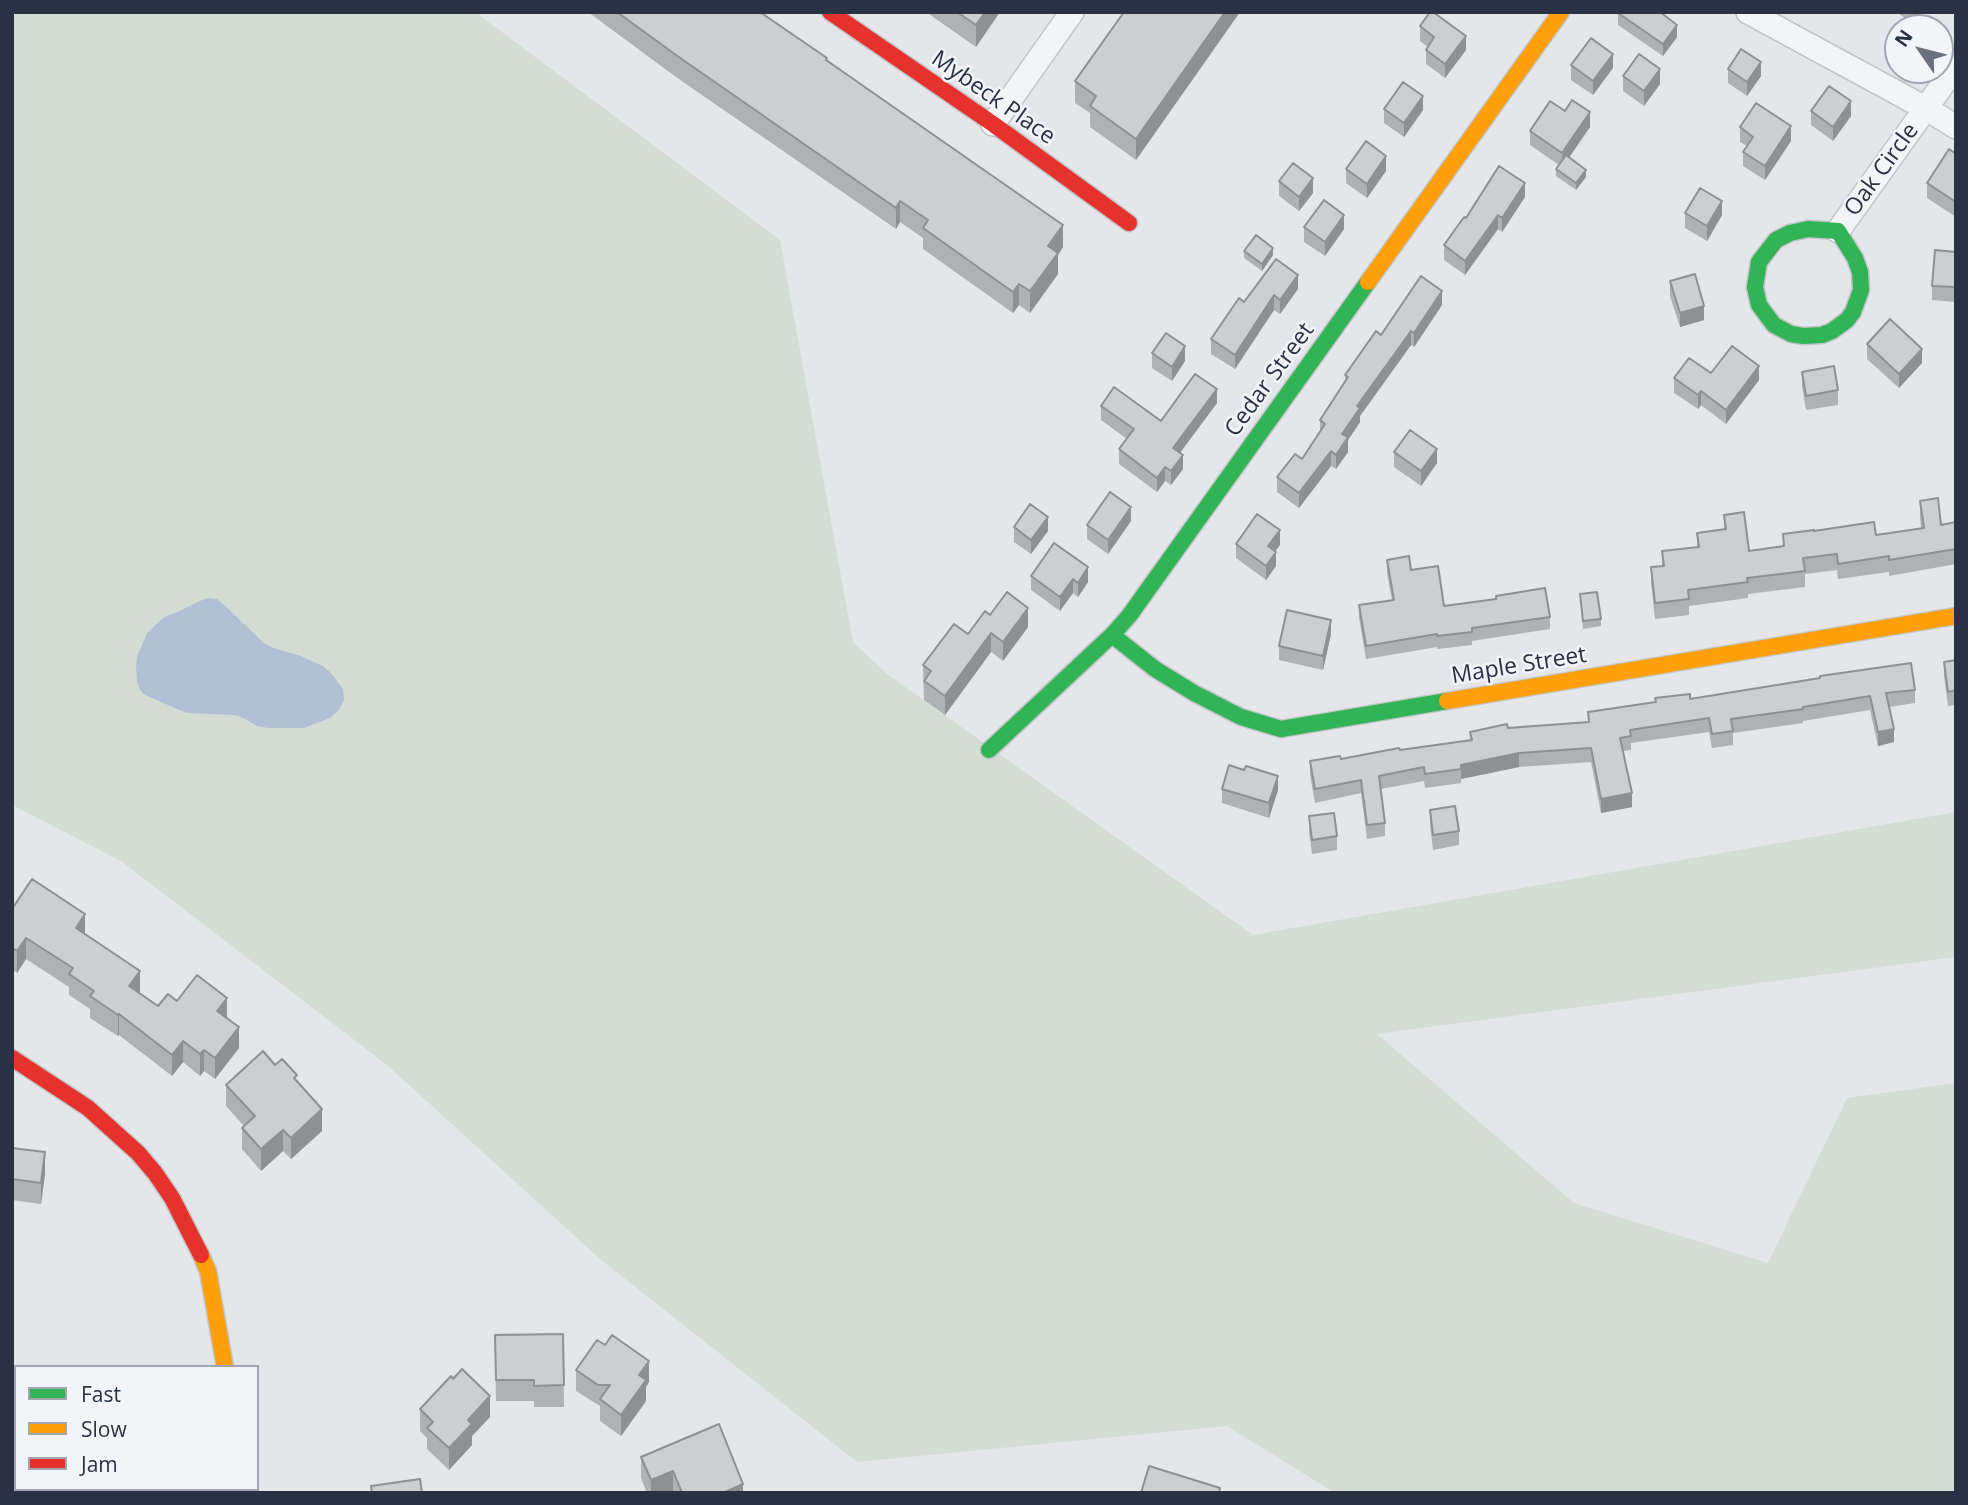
<!DOCTYPE html>
<style>
body{margin:0}
#map{position:relative;width:1968px;height:1505px;overflow:hidden;background:#e4e6e9;font-family:"Open Sans",sans-serif}
canvas{display:block}
.frame{position:absolute;inset:0;border:14px solid #293144;pointer-events:none}
.legend{position:absolute;left:14px;top:1365px;width:245px;height:126px;box-sizing:border-box;background:#f2f4f8;border:2px solid #a2a6b0;margin:0;padding:9px 12px;list-style:none;font-size:21px;color:#293144}
.legend li{display:flex;align-items:center;gap:14px;height:35px}
.legend b{width:35px;border:2px solid #a2a6b0}
.north{position:absolute;left:1884px;top:14px;width:70px;height:70px;box-sizing:border-box;background:#f2f4f8;border:2px solid #a2a6b0;border-radius:50%;rotate:305deg;font-size:19px;font-weight:700;line-height:28px;text-align:center;color:#293144}
.north::after{content:'';display:block;margin:auto;width:24px;height:32px;background:#6a707e;clip-path:polygon(50% 0,100% 100%,50% 72%,0 100%)}
</style>
<div id="map">
<canvas width="1968" height="1505"></canvas>
<div class="frame"></div>
<ul class="legend">
<li><b style="height:9px;background:#30b455"></b>Fast</li>
<li><b style="height:9px;background:#ff9f0a"></b>Slow</li>
<li><b style="height:9px;background:#e5322d"></b>Jam</li>
</ul>
<div class="north">N</div>
</div>
<script>
const ctx = document.querySelector('canvas').getContext('2d');
ctx.lineJoin = 'round';
function fill(path, color) {
  ctx.fillStyle = color;
  ctx.fill(path, 'evenodd');
}
function poly(rows) {
  const path = new Path2D();
  for (const r of rows) {
    path.moveTo(r[0], r[1]);
    for (let i = 2; i < r.length; i += 2) path.lineTo(r[i], r[i + 1]);
  }
  return path;
}
function stroke(path, color, width, dash) {
  ctx.strokeStyle = color;
  ctx.lineWidth = width;
  ctx.lineCap = dash ? 'butt' : 'round';
  ctx.setLineDash(dash || []);
  ctx.stroke(path);
}
function write(font, color, halo, rows, align = 'center') {
  ctx.font = font + ' "Open Sans",sans-serif';
  ctx.lineWidth = 5;
  ctx.setLineDash([]);
  ctx.textBaseline = 'middle';
  ctx.strokeStyle = halo;
  ctx.fillStyle = color;
  for (const [text, x, y, turn = 0] of rows) {
    ctx.save();
    ctx.translate(x, y);
    ctx.rotate((+turn || 0) * Math.PI / 180);
    ctx.textAlign = isNaN(turn) ? turn : align;
    if (halo) ctx.strokeText(text, 0, 0);
    ctx.fillText(text, 0, 0);
    ctx.restore();
  }
}
fill(poly([
 [12,12,475,12,780,240,853,642,887,674,1253,935,1956,812,1956,957,1377,1034,1574,1203,1768,1263,1847,1098,1956,1083,1956,1493,1335,1493,1227,1426,857,1462,600,1259,387,1065,121,861,12,805],
 [206,598,264,643,271,647,301,656,323,666,257,726,239,716,232,715,186,713,145,695,136,667,141,644,164,617,175,613],
 [12,1417,16,1422,16,1489,94,1489,95,1493,12,1493]
]), '#d4ddd4');
fill(poly([
 [206,598,217,599,222,603,264,643,271,647,301,656,323,666,331,673,343,689,344,700,339,710,330,718,304,728,268,728,257,726,239,716,232,715,186,713,145,695,140,690,137,681,136,667,137,656,147,633,164,617,175,613]
]), '#b2c0d5');
const street = poly([
 [1748,12,1927,109,1956,127],
 [993,124,1072,12],
 [1838,231,1956,66],
 [246,1489,246,1493]
]);
const fast = poly([
 [1808,229,1838,231,1855,258,1860,272,1861,290,1853,312,1847,320,1832,331,1822,335,1803,336,1791,334,1774,325,1759,305,1755,287,1759,262,1776,240,1790,233,1808,229],
 [1112,635,1155,669,1194,693,1241,717,1281,729,1447,701],
 [989,750,1112,635,1129,616,1368,282]
]);
const slow = poly([
 [1368,282,1561,12],
 [1447,701,1956,616],
 [201,1255,208,1271,225,1367]
]);
const jam = poly([
 [830,12,993,124,1129,223],
 [12,1058,88,1108,138,1153,155,1173,172,1198,201,1255]
]);
stroke(street, '#c2c4c7', 26);
stroke(fast, '#c2c4c7', 19);
stroke(slow, '#c2c4c7', 19);
stroke(jam, '#c2c4c7', 19);
stroke(street, '#f3f4f6', 23);
stroke(fast, '#30b455', 16);
stroke(slow, '#ff9f0a', 16);
stroke(jam, '#e5322d', 16);
fill(poly([
 [588,12,760,12,827,60,1063,247,1058,255,1058,274,1030,313,1019,305,1013,313,923,249,923,238,900,222,896,229,676,77],
 [926,12,1000,12,976,47],
 [1124,12,1240,12,1136,160,1090,127,1090,113,1075,103,1075,81],
 [1896,12,1922,12,1914,24],
 [1618,13,1677,37,1663,56,1618,25],
 [1420,26,1466,50,1445,78,1426,64,1426,50,1428,47,1420,41],
 [1571,65,1613,68,1593,95,1571,80],
 [1728,69,1761,76,1747,96,1728,83],
 [1623,76,1660,84,1644,106,1623,91],
 [1384,109,1423,110,1404,137,1384,123],
 [1565,111,1590,127,1569,157,1586,177,1576,190,1556,176,1556,169,1559,165,1530,145,1530,131],
 [1811,111,1851,116,1833,141,1811,125],
 [1740,127,1791,141,1765,180,1743,166,1743,152,1747,146,1740,142],
 [1956,154,1956,217,1927,198,1927,183],
 [1346,169,1386,171,1367,198,1346,183],
 [1279,181,1313,193,1299,211,1279,196],
 [1525,197,1502,232,1498,229,1465,275,1444,260,1444,245,1466,218],
 [1685,213,1722,215,1707,241,1685,228],
 [1304,227,1344,229,1325,256,1304,242],
 [1244,251,1273,255,1262,271,1244,258],
 [1956,252,1956,302,1932,300,1932,286],
 [1670,281,1704,320,1680,327,1670,296],
 [1298,289,1280,314,1274,310,1235,369,1211,354,1211,339,1244,302],
 [1442,305,1414,347,1411,345,1360,416,1360,422,1348,440,1348,452,1336,469,1331,466,1299,508,1277,492,1277,477,1302,459,1320,432,1320,420,1345,383,1345,375,1381,335],
 [1867,344,1922,363,1899,388,1867,359],
 [1152,353,1185,361,1172,381,1152,368],
 [1802,372,1838,390,1838,405,1806,410,1802,386],
 [1711,373,1759,380,1726,424,1701,405,1698,409,1674,393,1674,378],
 [1217,403,1180,453,1183,469,1171,485,1165,481,1157,492,1119,464,1119,449,1127,439,1101,420,1101,406,1161,421],
 [1394,452,1437,463,1421,486,1394,467],
 [1920,501,1941,525,1956,522,1956,564,1889,576,1889,572,1838,579,1837,570,1805,574,1805,587,1748,594,1748,598,1689,606,1689,615,1655,619,1651,583,1651,567,1662,566,1662,551,1697,547,1697,533,1724,530,1724,515,1749,551,1783,547,1783,534,1814,531,1876,535,1921,528,1920,516],
 [1131,521,1108,554,1087,539,1087,525],
 [1014,527,1048,531,1031,554,1014,542],
 [1054,543,1088,582,1078,597,1073,593,1060,611,1031,590,1031,576],
 [1236,544,1280,545,1275,551,1276,566,1266,580,1236,558],
 [1387,560,1444,606,1550,617,1550,629,1472,641,1472,645,1437,649,1437,647,1366,659,1359,618,1359,605,1392,600,1387,573],
 [1580,594,1601,619,1601,626,1583,629],
 [990,615,1028,627,1003,661,991,652,945,715,924,700,923,665,968,634],
 [1331,634,1323,670,1279,660,1279,646],
 [1956,660,1956,705,1948,706,1944,676,1944,662],
 [1915,690,1915,703,1889,707,1894,742,1878,746,1870,710,1803,721,1803,723,1733,733,1733,745,1712,748,1709,732,1631,743,1631,750,1623,751,1632,807,1601,813,1591,762,1519,767,1461,779,1461,783,1425,788,1424,781,1381,789,1385,823,1385,836,1367,839,1361,793,1315,803,1310,775,1310,761,1341,759,1470,740,1470,732,1588,722,1588,712,1690,699],
 [1222,789,1278,790,1269,818,1222,803],
 [1430,810,1459,831,1459,845,1433,850,1430,825],
 [1309,816,1337,836,1337,850,1312,854,1309,831],
 [12,909,85,934,140,992,139,993,158,1006,177,1001,227,1018,239,1048,215,1079,204,1071,200,1076,183,1062,172,1076,119,1035,118,1036,90,1018,90,1009,69,995,69,987,26,959,17,973,12,969],
 [275,1065,297,1081,322,1131,291,1159,283,1151,261,1171,242,1149,242,1128,244,1126,226,1106,226,1085],
 [12,1148,45,1174,41,1204,12,1200],
 [563,1334,564,1407,534,1407,534,1401,496,1401,495,1335],
 [605,1345,649,1382,646,1387,646,1401,621,1436,600,1421,600,1406,576,1391,576,1370],
 [420,1409,490,1417,472,1436,472,1445,449,1470,427,1449,427,1438,420,1431],
 [641,1457,743,1493,647,1493,641,1478]
]), '#afb1b5');
fill(poly([
 [985,12,1000,12,976,47,976,25],
 [1225,12,1240,12,1136,160,1136,139],
 [1914,12,1922,12,1914,24],
 [1677,25,1677,37,1663,56,1663,44],
 [1466,36,1466,50,1445,78,1445,64],
 [1613,54,1613,68,1593,95,1593,81],
 [1761,62,1761,76,1747,96,1747,82],
 [1660,69,1660,84,1644,106,1644,91],
 [1423,96,1423,110,1404,137,1404,123],
 [1851,101,1851,116,1833,141,1833,127],
 [1590,112,1590,127,1562,168,1562,153],
 [1791,126,1791,141,1765,180,1765,166],
 [1386,156,1386,171,1367,198,1367,184],
 [1586,170,1586,177,1576,190,1576,183],
 [1313,178,1313,193,1299,211,1299,197],
 [1525,183,1525,197,1502,232,1502,218],
 [900,201,900,222,896,229,896,208],
 [1722,201,1722,215,1707,241,1707,226],
 [1344,215,1344,229,1325,256,1325,242],
 [1498,215,1498,229,1465,275,1465,261],
 [1063,225,1063,247,1058,255,1058,274,1030,313,1030,291,1048,246],
 [1273,248,1273,255,1262,271,1262,264],
 [1298,275,1298,289,1280,314,1280,300],
 [1019,284,1019,305,1013,313,1013,292],
 [1442,291,1442,305,1414,347,1414,333],
 [1274,295,1274,310,1235,369,1235,355],
 [1704,306,1704,320,1680,327,1680,313],
 [1411,331,1411,345,1360,416,1360,422,1348,440,1348,452,1336,469,1336,455,1342,434,1357,406],
 [1185,346,1185,361,1172,381,1172,367],
 [1922,349,1922,363,1899,388,1899,374],
 [1759,366,1759,380,1726,424,1726,410],
 [1217,389,1217,403,1173,462,1173,448],
 [1701,391,1701,405,1698,409,1698,395],
 [1437,449,1437,463,1421,486,1421,471],
 [1331,451,1331,466,1299,508,1299,493],
 [1183,455,1183,469,1171,485,1171,471],
 [1165,467,1165,481,1157,492,1157,478],
 [1131,507,1131,521,1108,554,1108,540],
 [1048,517,1048,531,1031,554,1031,540],
 [1280,530,1280,545,1268,561,1268,546],
 [1276,552,1276,566,1266,580,1266,566],
 [1088,567,1088,582,1078,597,1078,583],
 [1073,579,1073,593,1060,611,1060,597],
 [1028,608,1028,627,1003,661,1003,642],
 [1331,620,1331,634,1323,670,1323,656],
 [991,633,991,652,945,715,945,696],
 [1894,729,1894,742,1878,746,1878,732],
 [1519,753,1519,767,1461,779,1461,765],
 [1278,776,1278,790,1269,818,1269,803],
 [1632,793,1632,807,1601,813,1601,799],
 [85,914,85,935,76,928],
 [26,938,26,959,17,973,17,951],
 [140,971,140,992,129,1007,129,986],
 [227,998,227,1020,217,1011],
 [119,1014,119,1035,118,1036,118,1015],
 [239,1027,239,1048,215,1079,215,1058],
 [183,1041,183,1062,172,1076,172,1055],
 [204,1050,204,1071,200,1076,200,1054],
 [322,1109,322,1131,291,1159,291,1138],
 [283,1130,283,1151,261,1171,261,1149],
 [45,1152,45,1174,41,1204,41,1183],
 [649,1361,649,1382,646,1387,646,1401,621,1436,621,1415,639,1375],
 [490,1396,490,1417,472,1436,472,1445,449,1470,449,1448,468,1420],
 [673,1471,673,1492,651,1493,651,1480],
 [743,1484,743,1493,723,1493]
]), '#8f9093');
const building = poly([
 [617,12,760,12,827,58,826,60,1063,225,1048,246,1058,253,1030,291,1019,284,1013,292,923,228,928,220,900,201,896,208,676,55,617,12],
 [957,12,985,12,976,25,957,12],
 [1124,12,1225,12,1136,139,1090,106,1096,96,1075,81,1124,12],
 [1430,12,1433,12,1466,36,1445,64,1426,50,1434,37,1420,26,1430,12],
 [1618,12,1660,12,1677,25,1663,44,1618,13,1618,12],
 [1591,38,1613,54,1593,81,1571,65,1591,38],
 [1741,49,1761,62,1747,82,1728,69,1741,49],
 [1639,54,1660,69,1644,91,1623,76,1639,54],
 [1403,82,1423,96,1404,123,1384,109,1403,82],
 [1829,86,1851,101,1833,127,1811,111,1829,86],
 [1572,100,1590,112,1562,153,1530,131,1550,101,1565,111,1572,100],
 [1756,103,1791,126,1765,166,1743,152,1753,137,1740,127,1756,103],
 [1366,141,1386,156,1367,184,1346,169,1366,141],
 [1949,149,1956,154,1956,202,1927,183,1949,149],
 [1566,155,1586,170,1576,183,1556,169,1566,155],
 [1293,163,1313,178,1299,197,1279,181,1293,163],
 [1499,166,1525,183,1502,218,1498,215,1465,261,1444,245,1464,217,1466,218,1499,166],
 [1700,188,1722,201,1707,226,1685,213,1700,188],
 [1324,200,1344,215,1325,242,1304,227,1324,200],
 [1256,235,1273,248,1262,264,1244,251,1256,235],
 [1935,250,1956,252,1956,287,1932,286,1935,250],
 [1276,259,1298,275,1280,300,1274,295,1235,355,1211,339,1239,298,1244,302,1276,259],
 [1695,274,1704,306,1680,313,1670,281,1695,274],
 [1421,276,1442,291,1414,333,1411,331,1357,406,1360,408,1342,434,1348,437,1336,455,1331,451,1299,493,1277,477,1295,454,1302,459,1325,424,1320,420,1348,377,1345,375,1376,331,1381,335,1421,276],
 [1890,319,1922,349,1899,374,1867,344,1890,319],
 [1166,333,1185,346,1172,367,1152,353,1166,333],
 [1732,346,1759,366,1726,410,1701,391,1698,395,1674,378,1689,358,1711,373,1732,346],
 [1834,366,1838,390,1806,396,1802,372,1834,366],
 [1195,374,1217,389,1173,448,1183,455,1171,471,1165,467,1157,478,1119,449,1134,429,1101,406,1114,387,1161,421,1195,374],
 [1410,430,1437,449,1421,471,1394,452,1410,430],
 [1110,492,1131,507,1108,540,1087,525,1110,492],
 [1938,498,1941,525,1956,522,1956,549,1889,560,1889,556,1838,564,1837,554,1803,558,1805,571,1747,578,1748,582,1688,590,1689,599,1655,603,1651,567,1664,566,1662,551,1699,547,1697,533,1726,529,1724,515,1744,512,1749,551,1784,546,1783,534,1814,530,1814,531,1874,522,1876,535,1924,528,1920,501,1938,498],
 [1030,504,1048,517,1031,540,1014,527,1030,504],
 [1257,514,1280,530,1268,546,1276,552,1266,566,1236,544,1257,514],
 [1054,543,1088,567,1078,583,1073,579,1060,597,1031,576,1054,543],
 [1409,556,1411,570,1438,566,1444,606,1496,599,1496,596,1545,588,1550,617,1472,628,1472,632,1437,636,1437,634,1366,646,1359,605,1394,600,1387,560,1409,556],
 [1007,592,1028,608,1003,642,991,633,945,696,924,681,931,671,923,665,954,624,968,634,985,611,990,615,1007,592],
 [1597,592,1601,619,1583,621,1580,594,1597,592],
 [1287,610,1331,620,1323,656,1279,646,1287,610],
 [1956,660,1956,690,1948,692,1944,662,1956,660],
 [1911,663,1915,690,1886,693,1894,729,1878,732,1870,696,1803,707,1803,709,1731,719,1733,731,1712,734,1709,718,1630,730,1631,736,1620,738,1632,793,1601,799,1591,748,1519,753,1461,765,1461,769,1425,774,1424,767,1379,776,1385,823,1367,825,1361,780,1315,789,1310,761,1340,756,1341,759,1399,748,1400,750,1472,740,1470,732,1507,724,1508,728,1589,722,1588,712,1656,702,1655,698,1690,694,1690,699,1820,678,1820,676,1911,663],
 [1229,765,1244,770,1246,766,1278,776,1269,803,1222,789,1229,765],
 [1455,806,1459,831,1433,835,1430,810,1455,806],
 [1334,813,1337,836,1312,840,1309,816,1334,813],
 [32,879,85,914,76,928,140,971,129,986,158,1006,168,994,177,1001,197,975,227,998,217,1011,239,1027,215,1058,204,1050,200,1054,183,1041,172,1055,119,1014,118,1015,90,996,94,991,69,974,73,968,26,938,17,951,12,948,12,909,32,879],
 [263,1051,275,1065,282,1059,297,1075,294,1078,322,1109,291,1138,283,1130,261,1149,242,1128,255,1116,226,1085,263,1051],
 [12,1148,45,1152,41,1183,12,1179,12,1148],
 [563,1334,564,1385,534,1386,534,1380,496,1380,495,1335,563,1334],
 [612,1335,649,1361,639,1375,646,1380,621,1415,600,1399,610,1385,598,1385,576,1370,597,1340,605,1345,612,1335],
 [462,1369,490,1396,468,1420,472,1424,449,1448,427,1428,433,1422,420,1409,451,1376,453,1379,462,1369],
 [719,1424,743,1484,723,1493,682,1493,673,1471,651,1480,641,1457,719,1424],
 [1149,1466,1220,1488,1219,1493,1141,1493,1149,1466],
 [420,1479,422,1493,372,1493,371,1486,420,1479]
]);
fill(building, '#ccced2');
stroke(building, '#8f9093', 2);
write('23px', '#293144', '#f2f4f8', [
 ["Mybeck Place",993,98,35],
 ["Oak Circle",1882,170,-54],
 ["Cedar Street",1270,380,-54],
 ["Maple Street",1519,666,-9]
]);
</script>
